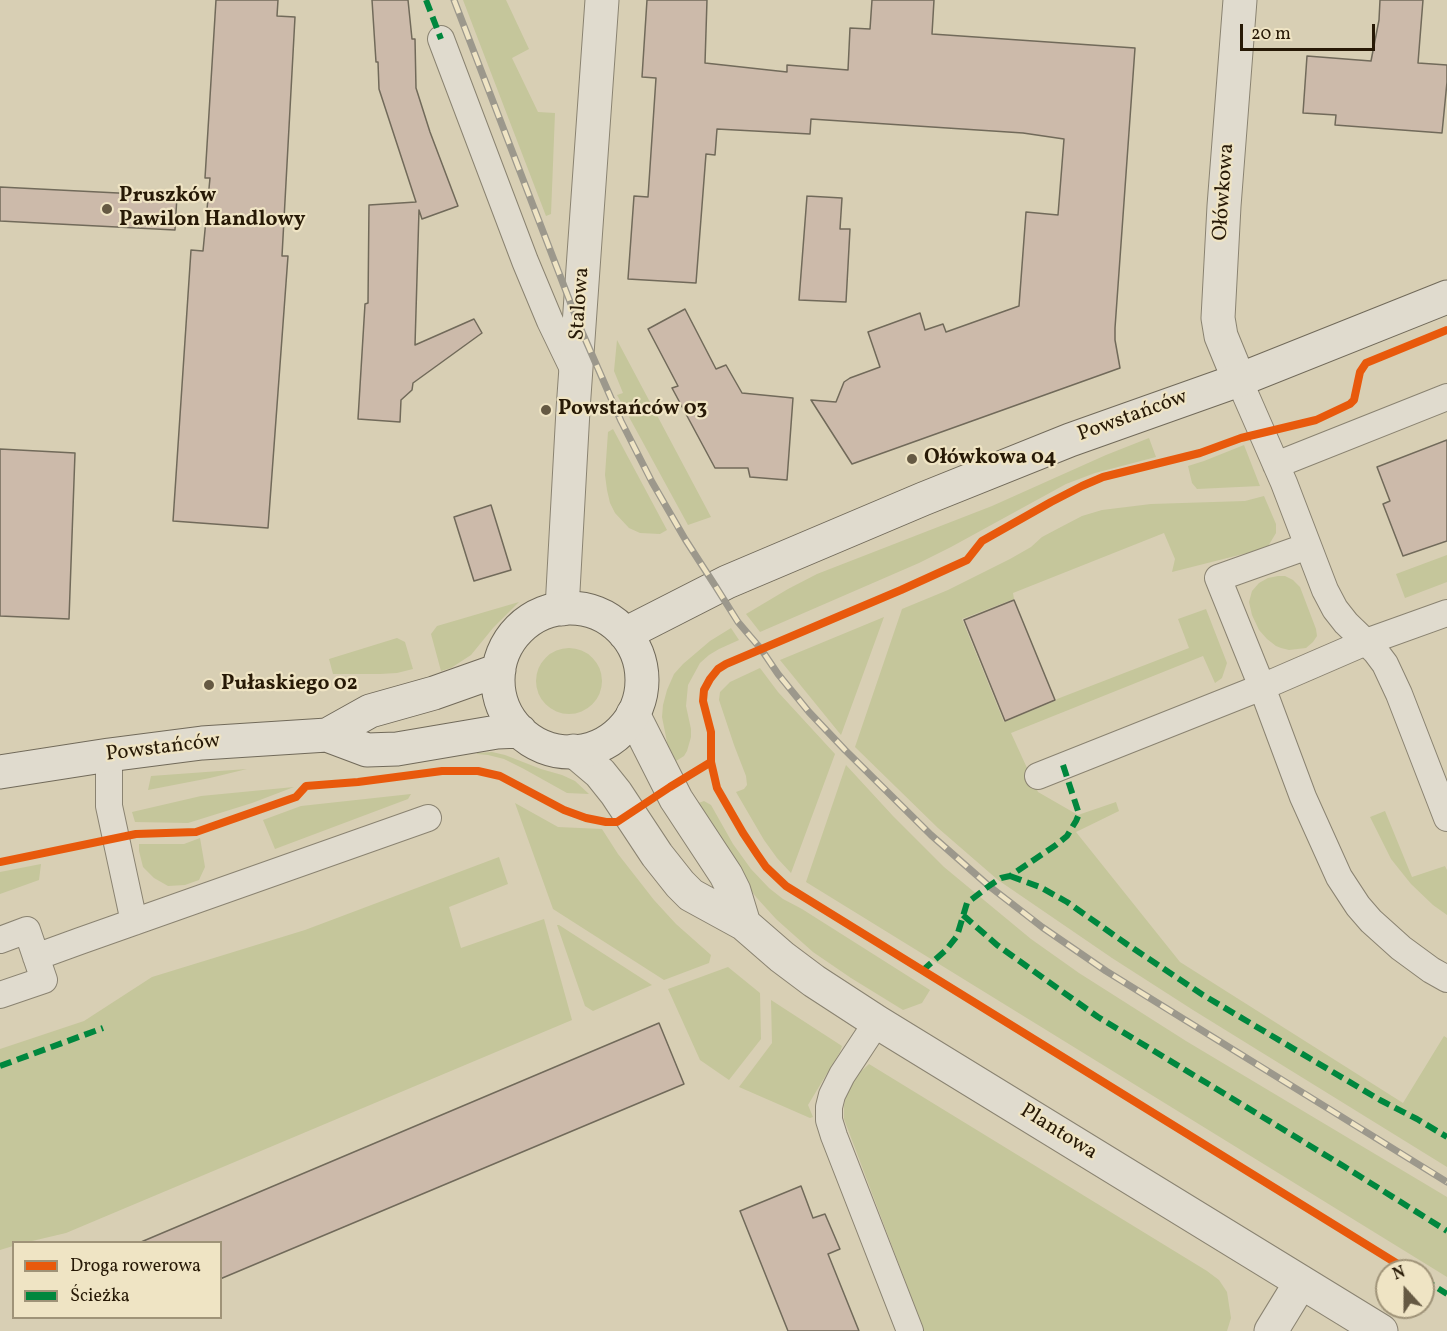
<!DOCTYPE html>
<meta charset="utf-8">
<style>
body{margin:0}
#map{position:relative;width:1447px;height:1331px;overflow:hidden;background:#d8cfb4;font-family:Vollkorn,serif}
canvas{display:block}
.legend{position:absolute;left:12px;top:1241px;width:210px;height:78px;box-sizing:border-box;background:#efe4c4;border:2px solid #9f9378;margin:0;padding:8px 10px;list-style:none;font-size:18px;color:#271906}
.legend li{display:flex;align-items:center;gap:12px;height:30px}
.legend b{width:30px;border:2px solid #9f9378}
.north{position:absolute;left:1375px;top:1259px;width:60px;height:60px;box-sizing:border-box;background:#efe4c4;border:2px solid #9f9378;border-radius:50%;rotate:339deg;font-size:16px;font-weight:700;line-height:24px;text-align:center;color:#271906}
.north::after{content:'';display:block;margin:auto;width:21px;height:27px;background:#655943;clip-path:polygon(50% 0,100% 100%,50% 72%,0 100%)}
.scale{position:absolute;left:1240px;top:24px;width:135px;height:27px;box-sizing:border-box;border:3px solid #271906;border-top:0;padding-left:8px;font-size:18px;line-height:21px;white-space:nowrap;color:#271906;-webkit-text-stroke:4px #efe4c4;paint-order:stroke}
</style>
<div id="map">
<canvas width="1447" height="1331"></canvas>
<ul class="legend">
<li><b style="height:8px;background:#e8590c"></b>Droga rowerowa</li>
<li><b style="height:8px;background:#00873e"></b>Ścieżka</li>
</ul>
<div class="north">N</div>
<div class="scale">20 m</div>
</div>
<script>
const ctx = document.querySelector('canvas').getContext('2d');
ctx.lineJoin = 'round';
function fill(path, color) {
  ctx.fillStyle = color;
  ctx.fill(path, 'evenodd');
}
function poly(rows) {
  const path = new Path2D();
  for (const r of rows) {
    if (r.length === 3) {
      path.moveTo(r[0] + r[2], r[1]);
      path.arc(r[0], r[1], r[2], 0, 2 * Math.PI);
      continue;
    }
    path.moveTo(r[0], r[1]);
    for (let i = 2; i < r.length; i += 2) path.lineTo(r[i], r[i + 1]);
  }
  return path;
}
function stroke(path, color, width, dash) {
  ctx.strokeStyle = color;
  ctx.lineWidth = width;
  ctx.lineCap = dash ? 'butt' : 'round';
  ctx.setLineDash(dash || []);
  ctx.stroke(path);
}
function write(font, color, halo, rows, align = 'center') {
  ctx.font = font + ' Vollkorn,serif';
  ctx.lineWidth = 4.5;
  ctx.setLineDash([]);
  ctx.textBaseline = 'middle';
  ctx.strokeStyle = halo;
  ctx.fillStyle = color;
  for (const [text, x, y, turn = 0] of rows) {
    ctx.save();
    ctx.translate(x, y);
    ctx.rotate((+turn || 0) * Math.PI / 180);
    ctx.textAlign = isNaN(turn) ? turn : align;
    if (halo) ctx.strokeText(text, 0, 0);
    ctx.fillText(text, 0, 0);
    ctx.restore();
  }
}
fill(poly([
 [463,0,506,0,529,49,512,58,538,112,555,113,551,214,546,216],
 [617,340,711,517,688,525,617,395,623,393,614,371],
 [613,429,667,530,660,534,640,533,629,528,615,513,610,503,607,490,605,475,608,432],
 [1149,438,1156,457,1095,473,1066,484,951,547,919,563,760,632,746,614,788,589,817,574,992,506,1106,455],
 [1244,445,1260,486,1197,489,1192,483,1188,466,1204,461],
 [1264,496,1276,524,1276,533,1267,548,1172,572,1175,559,1164,533,1013,593,1014,599,962,619,1004,722,1055,701,1057,699,1189,648,1178,619,1206,609,1227,663,1222,678,1215,683,1203,656,1011,733,1038,792,1078,815,1116,802,1119,811,1076,832,1180,962,1403,1103,1444,1036,1447,1038,1447,1167,1193,1010,1112,958,998,880,938,828,855,747,902,609,948,590,1010,559,1031,547,1042,537,1059,528,1082,516,1102,510,1151,504,1245,501],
 [1447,555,1447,582,1405,598,1396,574],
 [1278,576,1285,576,1293,580,1300,587,1316,629,1317,636,1313,642,1306,648,1289,650,1281,648,1276,646,1267,639,1259,630,1252,615,1249,602,1252,591,1259,583,1268,578],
 [519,602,493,628,471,655,451,668,441,671,431,634,437,626],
 [884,617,841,735,780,660],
 [731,628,739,640,719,649,709,655,700,663,688,685,686,706,691,729,691,737,687,751,684,756,676,761,668,747,662,717,663,705,667,690,674,674,683,664,710,641],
 [397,638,405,642,413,669,397,673,380,674,333,674,329,659],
 [569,681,33],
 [760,668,778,692,835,754,791,873,777,858,764,840,736,792,744,789,747,785,746,776,734,745,719,700,720,692,730,682],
 [492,752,505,755,541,769,562,775,575,781,589,794,567,793,524,769,504,759,488,755,477,754,477,753],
 [846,765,893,816,944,867,1031,939,1079,973,1186,1041,1447,1197,1447,1277,806,882],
 [247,769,210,778,148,790,151,776],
 [294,787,252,803,188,823,135,822,132,812,201,796],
 [411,794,408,799,275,849,263,820,301,806],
 [704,801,711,805,733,844,751,869,769,888,783,899,802,909,930,990,922,1003,903,1010,851,978,813,952,776,919,756,897,738,873,696,804],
 [515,803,558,827,602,829,618,854,654,900,676,924,711,955,709,963,664,980,553,909],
 [1385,811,1412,877,1445,866,1447,870,1447,915,1433,905,1411,884,1391,859,1370,817],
 [200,838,205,867,199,880,185,885,168,886,154,878,143,867,139,851,139,844,184,844],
 [499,857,508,884,449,907,461,948,544,919,572,1020,66,1233,28,1242,14,1242,13,1246,0,1250,0,1049,84,1021,152,977,305,930],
 [41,864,39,880,0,894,0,872],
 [557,925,559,925,652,985,593,1011,585,1006],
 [728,967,760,993,761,1039,729,1080,700,1060,668,989],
 [771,1000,842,1046,840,1052,808,1105,813,1117,810,1118,739,1087,772,1043],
 [869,1064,1207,1271,1219,1280,1227,1292,1231,1318,1227,1331,924,1331,844,1119,844,1106,846,1094,854,1078]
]), '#c5c69b');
const building = poly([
 [216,0,278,0,277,16,295,17,282,256,288,256,268,528,173,521,191,250,203,251,210,178,205,178,216,0],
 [372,0,408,0,412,39,415,39,416,88,430,132,458,206,422,219,419,210,415,345,474,319,482,333,413,383,412,390,401,400,400,422,358,419,365,304,368,303,369,205,416,202,379,89,378,62,376,62,372,0],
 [647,0,707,0,705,63,787,72,787,65,848,70,850,28,870,29,872,0,934,0,932,34,1135,48,1115,328,1115,340,1120,368,852,464,811,400,836,402,844,382,850,378,880,367,868,332,920,313,925,330,943,324,946,332,1019,306,1026,212,1058,215,1064,139,1023,133,811,119,810,134,717,129,715,155,706,154,696,283,628,279,634,196,648,197,656,78,642,77,647,0],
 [1380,0,1423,0,1418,63,1447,65,1447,82,1442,133,1335,125,1336,115,1303,113,1307,56,1371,61,1379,20,1380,0],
 [0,187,177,196,175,230,0,221,0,187],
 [807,196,842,198,840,229,850,229,846,302,799,300,807,196],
 [685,309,716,369,726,365,742,393,793,398,787,480,750,477,748,468,715,468,672,388,678,386,648,329,685,309],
 [1447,440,1447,541,1403,556,1383,504,1390,501,1377,467,1447,440],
 [0,449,75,453,69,619,0,616,0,449],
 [491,505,511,570,474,581,454,517,491,505],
 [1014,600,1055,700,1005,721,964,620,1014,600],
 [659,1023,684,1084,220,1279,220,1242,141,1242,659,1023],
 [801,1186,813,1218,825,1214,840,1249,828,1254,859,1331,788,1331,740,1211,801,1186]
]);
fill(building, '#ccbaaa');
stroke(building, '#716a5a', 1.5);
const lane = poly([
 [441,39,525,261,550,321,576,375],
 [1239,380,1284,483,1325,590,1335,609,1346,623,1376,652,1385,664,1399,694,1447,818],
 [1276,465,1447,397],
 [1447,613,1366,642,1262,687,1303,797,1339,877,1358,906,1371,921,1401,948,1431,970,1447,979],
 [109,755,109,806,134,922],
 [1038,776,1262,687,1218,578,1308,546],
 [0,940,27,930,44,980,0,995],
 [36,957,80,941,428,818],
 [877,1022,842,1075,832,1095,829,1107,829,1120,834,1136,910,1331]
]);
const street = poly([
 [1239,380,1221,336,1218,318,1224,206,1240,0],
 [562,609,573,410,602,0],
 [633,714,676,799,726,875,734,891,744,924],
 [574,751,600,773,616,793,657,855,680,884,691,895,744,924,782,957,814,981,877,1022,1381,1331],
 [1271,1331,1301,1282]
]);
const secondary = poly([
 [570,680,72],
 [625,634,727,582,923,499,1070,440,1239,380,1447,297],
 [327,735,370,711,434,693,499,670],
 [0,772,109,755,202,743,327,735,367,750,397,749,497,732,520,731]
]);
stroke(lane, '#8a8371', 28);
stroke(street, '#8a8371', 35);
stroke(secondary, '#716a5a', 35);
stroke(lane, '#e0dbce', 26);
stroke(street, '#e0dbce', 33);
stroke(secondary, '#e0dbce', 33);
const rail = poly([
 [454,0,579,325,621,421,652,482,685,539,716,587,738,622,761,649,778,674,809,712,845,750,931,835,989,886,1042,927,1106,971,1447,1182]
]);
stroke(rail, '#9c988c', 7);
stroke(rail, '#efe4c4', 4.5, [14]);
stroke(poly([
 [426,0,441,39],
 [1010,876,1040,887,1067,902,1128,945,1203,995,1380,1100,1417,1119,1447,1137],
 [963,915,997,945,1098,1017,1345,1167,1447,1231],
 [922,971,946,950,957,936,967,903,989,886,1001,878,1010,876,1056,845,1067,836,1076,821,1079,814,1063,765],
 [0,1066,103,1028],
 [1423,1279,1447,1294]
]), '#00873e', 6, [12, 6]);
stroke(poly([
 [0,862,136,834,196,832,296,797,306,786,358,782,442,771,478,771,500,776,564,810,586,818,606,822,617,822,670,787,711,762],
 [1409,1271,786,886,766,867,757,854,743,833,717,788,711,762,711,732,703,701,704,690,710,679,718,669,726,664,901,590,967,560,982,541,1051,502,1082,486,1103,477,1200,453,1241,438,1316,420,1350,404,1354,400,1360,372,1366,363,1447,330]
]), '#e8590c', 8);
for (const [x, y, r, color] of [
 [107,209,6,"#655943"],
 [546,410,6,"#655943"],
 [912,459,6,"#655943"],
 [209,685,6,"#655943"]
]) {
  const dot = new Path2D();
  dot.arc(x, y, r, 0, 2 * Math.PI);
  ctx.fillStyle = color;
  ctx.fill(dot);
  stroke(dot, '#efe4c4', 2);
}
write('21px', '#271906', '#efe4c4', [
 ["Ołówkowa",1225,192,-86],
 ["Stalowa",581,304,-86],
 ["Powstańców",1133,417,-20],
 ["Powstańców",163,749,-7],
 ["Plantowa",1058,1133,32]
]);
write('bold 21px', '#271906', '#efe4c4', [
 ["Pruszków",119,197],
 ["Pawilon Handlowy",119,221],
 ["Powstańców 03",558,410],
 ["Ołówkowa 04",924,459],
 ["Pułaskiego 02",221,685]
], 'left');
</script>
